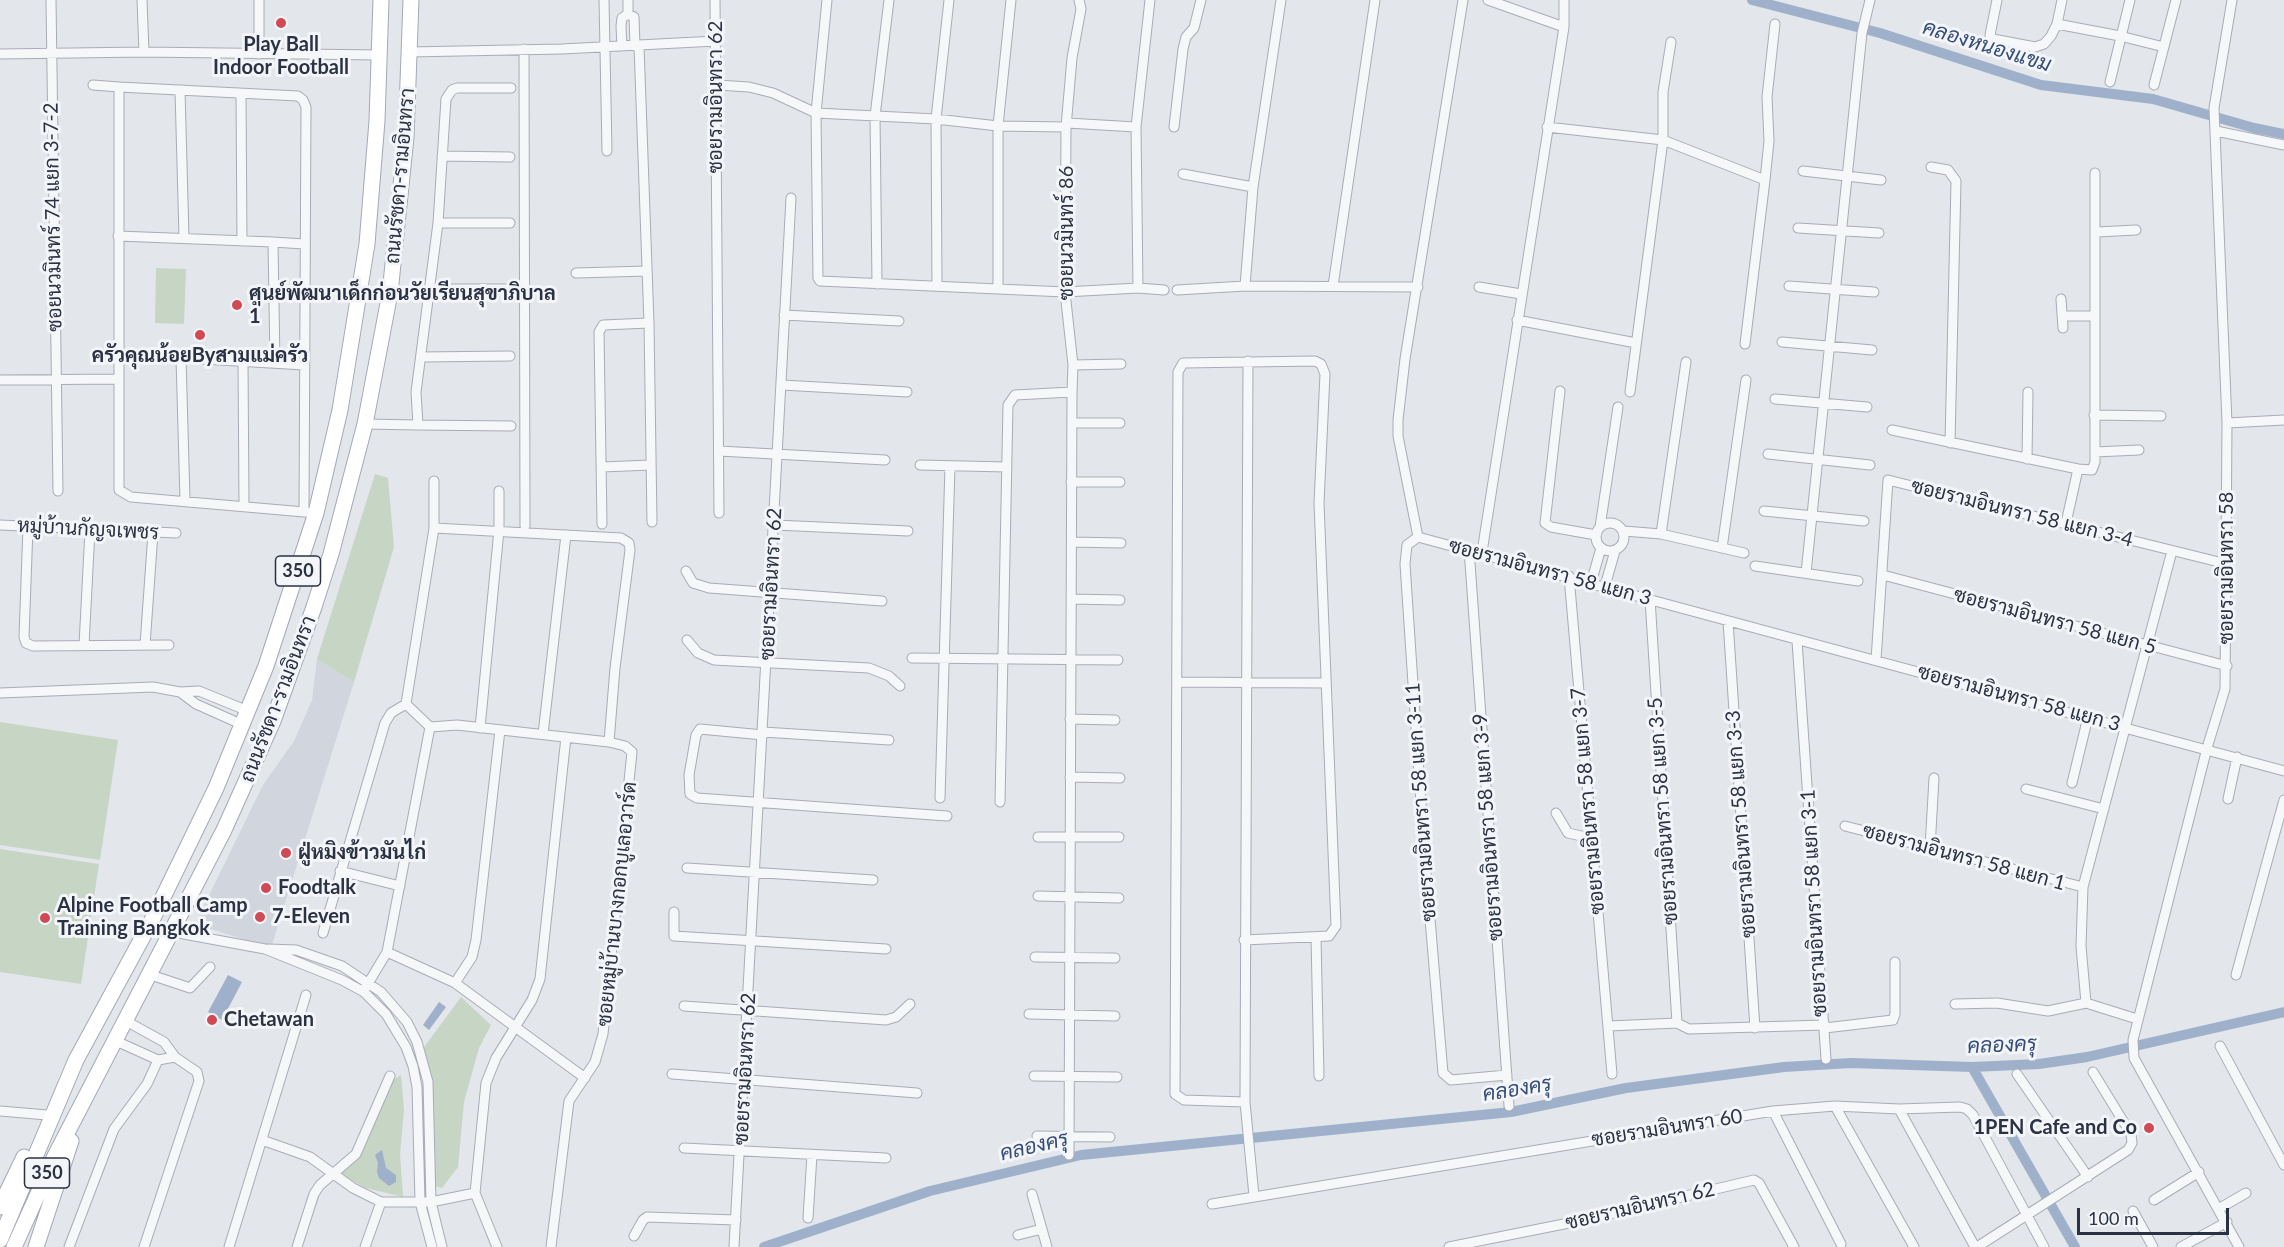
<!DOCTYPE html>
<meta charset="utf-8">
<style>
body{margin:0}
#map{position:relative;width:2284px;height:1247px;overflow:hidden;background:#e3e6eb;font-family:Lato,sans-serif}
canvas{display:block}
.scale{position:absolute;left:2077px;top:1208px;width:152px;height:27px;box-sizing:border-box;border:3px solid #2b3244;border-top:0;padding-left:8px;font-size:18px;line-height:21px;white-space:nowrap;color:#2b3244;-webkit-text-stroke:4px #f3f5f8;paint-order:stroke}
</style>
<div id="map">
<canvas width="2284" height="1247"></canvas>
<div class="scale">100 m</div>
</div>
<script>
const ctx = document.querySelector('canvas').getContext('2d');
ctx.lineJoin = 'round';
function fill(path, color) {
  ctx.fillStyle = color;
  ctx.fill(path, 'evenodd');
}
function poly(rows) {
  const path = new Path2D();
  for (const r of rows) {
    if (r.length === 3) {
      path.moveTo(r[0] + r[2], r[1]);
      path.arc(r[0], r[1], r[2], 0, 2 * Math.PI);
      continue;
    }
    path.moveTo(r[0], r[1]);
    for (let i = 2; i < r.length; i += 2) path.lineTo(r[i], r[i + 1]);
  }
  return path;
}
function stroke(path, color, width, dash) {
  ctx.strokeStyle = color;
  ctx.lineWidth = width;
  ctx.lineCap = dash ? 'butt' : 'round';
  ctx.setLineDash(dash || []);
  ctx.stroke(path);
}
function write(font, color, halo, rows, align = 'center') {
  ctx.font = font + ' Lato,Sarabun,sans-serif';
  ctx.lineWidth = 6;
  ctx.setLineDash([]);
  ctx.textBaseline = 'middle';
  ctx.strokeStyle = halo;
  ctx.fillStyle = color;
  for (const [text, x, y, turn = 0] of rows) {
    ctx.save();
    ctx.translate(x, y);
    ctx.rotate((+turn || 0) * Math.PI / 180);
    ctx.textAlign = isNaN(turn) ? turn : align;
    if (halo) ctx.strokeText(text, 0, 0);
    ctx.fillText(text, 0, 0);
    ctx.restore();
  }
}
fill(poly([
 [317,659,354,682,271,948,195,924,263,785,294,741,312,700]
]), '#d1d5dd');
fill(poly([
 [156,268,186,269,184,324,155,323],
 [375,474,388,478,394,547,354,682,317,659],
 [0,722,118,740,100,860,0,845],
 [0,849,99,864,81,984,0,972],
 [461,997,491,1025,479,1048,464,1102,458,1167,442,1188,432,1185,422,1050],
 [401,1075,404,1110,400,1154,403,1197,366,1188,338,1173,359,1153,393,1080]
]), '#c7d5c5');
fill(poly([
 [228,975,242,982,222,1020,208,1012],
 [439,1002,446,1007,429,1030,423,1025],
 [382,1150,386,1168,396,1175,396,1182,389,1186,379,1178,377,1172,378,1163,375,1155]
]), '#9fb0cb');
stroke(poly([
 [1752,0,1880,33,2041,85,2153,99,2254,128,2284,134],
 [1972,1067,2075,1247],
 [764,1247,930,1191,1081,1155,1511,1112,1626,1088,1784,1067,1851,1063,1972,1067,2039,1064,2087,1057,2284,1012]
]), '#9fb0cb', 10);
const minor = poly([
 [51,0,58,491],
 [142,0,144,52],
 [259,0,259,54],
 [604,0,607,151],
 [715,0,719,513],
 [827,0,816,113,818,278,820,281,1065,292,1138,288,1164,290],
 [1488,0,1564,27],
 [1997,0,1990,35,1993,39,2035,47,2044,44,2051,36,2057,24,2062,0],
 [2232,0,2214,108,2227,423,2225,689,2207,748,2133,1040,2134,1058,2239,1247],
 [628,14,634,17,635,46],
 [2057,24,2120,36,2164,47],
 [622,46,621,26,622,18,628,14,628,0],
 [639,46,649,323,652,522],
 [524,49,525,526],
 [409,52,562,49,716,41],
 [0,54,144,52,380,55],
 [2110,82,2130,0],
 [93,85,119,87],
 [717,85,749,87,773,93,816,113,936,119,998,126,1066,127],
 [2154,85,2176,0],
 [180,90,184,238],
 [241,94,242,241],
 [1067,123,1136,127],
 [1174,127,1183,49,1186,37,1194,28,1201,0],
 [1547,127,1663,140,1765,180],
 [2216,131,2284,145],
 [442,156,510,157],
 [1931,167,1948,170,1956,181,1950,443],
 [1803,171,1881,180],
 [1183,174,1253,187],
 [438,223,510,223],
 [1798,228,1879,233],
 [2097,232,2136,230],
 [118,236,273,242,275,363],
 [273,242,304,244],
 [576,273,647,271],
 [877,284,875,116,889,0],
 [937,286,936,119,949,0],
 [1245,286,1253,187,1281,0],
 [1333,286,1375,0],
 [1789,286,1874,292],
 [1479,287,1521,294],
 [1138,288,1136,127,1150,0],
 [430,289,511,289],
 [998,289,998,126,1011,0],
 [1177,290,1245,286,1418,287],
 [2061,299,2063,328],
 [784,315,899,321],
 [2062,316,2094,316],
 [1517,320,1636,343],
 [1782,342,1872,350],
 [1745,344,1765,180,1769,141,1767,97,1775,24],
 [118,354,304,365],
 [421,357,510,356],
 [181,358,185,500],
 [243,361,244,505],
 [1248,361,1245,1102,1254,1196],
 [1073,365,1121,364],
 [0,380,118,379],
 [782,385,907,392],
 [1560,391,1545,523,1551,527,1596,535],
 [1630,392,1663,140,1663,92,1671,42],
 [1775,399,1867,407],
 [2094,415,2161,416],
 [1072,423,1120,423],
 [2227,423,2284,420],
 [365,424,418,425,416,392,438,223,446,99,452,90,457,88,511,88],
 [418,425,511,426],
 [1892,430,2078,469,2092,470,2095,462,2095,173],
 [719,451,885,460],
 [2095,452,2139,450],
 [1768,454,1870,465],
 [2027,459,2028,392],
 [920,465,1007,467],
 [602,467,651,465],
 [434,481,434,528,406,704,430,727,457,725,609,742,625,746,632,752,603,1034,595,1062,569,1101,551,1247],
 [1071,482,1120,482],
 [304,510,306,107,303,100,298,96,119,87,119,490,131,497,316,513],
 [1764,511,1864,521],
 [1610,537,14],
 [2066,523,2078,469],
 [602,524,599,332,603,325,649,323],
 [0,525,176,533],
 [775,525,908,531],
 [28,527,24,637,26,643,33,646,169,645],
 [1600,527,1618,407],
 [434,528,621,538,629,543,630,550,615,668,609,742],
 [1624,531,1661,534,1744,553],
 [1661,534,1686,362],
 [1418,537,2284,771],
 [1418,537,1407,545,1405,564,1424,848,1443,1073,1451,1080,1507,1075],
 [1418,537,1398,436,1398,420,1405,359,1463,0],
 [1072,542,1121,543],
 [1722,548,1746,380],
 [1469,549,1509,1106],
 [1482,552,1564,27,1564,0],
 [1755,566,1858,581],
 [686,571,693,583,709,588,882,601],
 [1806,573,1862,33,1870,0],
 [1883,575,2227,666],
 [1569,576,1612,1074],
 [1591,583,1601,548],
 [1605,586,1615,551],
 [1071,599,1120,600],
 [1650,599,1677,1023],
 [1728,621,1755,1028],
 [687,640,698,653,714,660,869,668,889,676,900,686],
 [1797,641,1826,1059],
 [84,645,90,530],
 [145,645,153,533],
 [912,658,1118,660],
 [1876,660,1888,480,2227,564],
 [1177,682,1324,683],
 [180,692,196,704,243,725],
 [0,693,153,687,180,692,199,691,248,711],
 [1070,719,1115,720],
 [480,728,499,530,499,491],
 [763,732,889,740],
 [543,734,566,535],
 [763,735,700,729,696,735,689,775,690,794,697,798,947,816],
 [1070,777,1120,778],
 [2072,783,2088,717],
 [2026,789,2104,809],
 [940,798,950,466],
 [2228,799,2237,757],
 [1000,802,1008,405,1015,395,1072,392,1073,365,1065,292,1066,127,1072,58,1081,9,1079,0],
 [1556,813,1568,833,1590,838],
 [1845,826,2083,887],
 [1038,837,1119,837],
 [1930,848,1934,778],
 [687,868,873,880],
 [340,871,400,886],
 [1038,896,1119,898],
 [674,912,674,936,886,949],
 [173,932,265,949,342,980,364,992,386,1014,406,1047,413,1066,417,1087,420,1202,432,1247],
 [323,933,385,723,391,713,406,704],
 [1316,937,1319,1076],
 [1244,940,1329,936,1336,926,1319,503,1325,374,1321,364,1315,361,1183,363,1178,372,1175,1094,1184,1100,1245,1102],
 [268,949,296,950,342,966,381,992,407,1022,417,1042,428,1082,431,1202,442,1247],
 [387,952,455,983,585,1078],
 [1035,957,1115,958],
 [151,975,190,988,210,967],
 [2236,975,2284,800],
 [455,983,472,957,476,940,500,730],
 [366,987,387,952,430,727],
 [2086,1003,2081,946,2083,887,2172,551],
 [1955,1004,1997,1003,2048,1011,2086,1003,2137,1019],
 [684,1006,886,1020,896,1017,910,1004],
 [1029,1014,1115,1016],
 [126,1021,164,1042,175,1057,197,1072,199,1081,144,1247],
 [1609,1026,1677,1023,1689,1029,1825,1025],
 [1825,1028,1893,1020,1895,1014,1895,962],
 [116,1041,158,1060,175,1057],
 [2220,1046,2284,1165],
 [672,1074,917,1093],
 [2017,1074,2088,1177],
 [1034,1076,1117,1077],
 [1835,1106,1914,1247],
 [1899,1109,1975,1247],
 [0,1111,47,1115],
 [1773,1111,1841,1244],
 [1037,1136,1110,1137],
 [262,1140,310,1157,353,1188,381,1202,431,1202,475,1193],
 [684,1148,886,1158],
 [1069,1155,1072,392],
 [1032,1194,1047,1247],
 [2154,1200,2199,1172],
 [1212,1204,1773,1111,1835,1106,1899,1109,1960,1107,1967,1109,1973,1115,2044,1247],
 [2220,1208,2246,1193],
 [2133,1211,2153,1247],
 [808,1218,812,1155],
 [1018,1235,1042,1229],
 [634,1236,643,1220,647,1217,736,1220],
 [69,1247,114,1129,147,1084,158,1060],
 [229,1247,306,995],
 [297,1247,314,1194,320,1185,356,1154,390,1076],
 [365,1247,381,1202],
 [497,1247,475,1193,486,1083,496,1058,532,1000,540,979,566,737],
 [734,1247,791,198],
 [1449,1247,1584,1220,1754,1180,1759,1183,1794,1247],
 [1977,1247,2128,1150,2132,1143,2131,1134,2093,1072],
 [2181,1247,2227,1222]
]);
const primary = poly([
 [0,1207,24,1157],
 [0,1240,76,1060,153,918,216,788,266,666,316,513,340,410,367,244,377,121,381,0],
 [14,1247,55,1156,224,830,273,721,314,607,331,554,365,424,390,293,406,137,411,0],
 [36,1247,71,1141]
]);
stroke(minor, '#a8acb6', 11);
stroke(primary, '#a3a9b7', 17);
stroke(minor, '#f6f7f9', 9);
stroke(primary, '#fff', 15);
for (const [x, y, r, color] of [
 [281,23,6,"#cf4a53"],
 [237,305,6,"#cf4a53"],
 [200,335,6,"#cf4a53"],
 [286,853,6,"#cf4a53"],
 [266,888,6,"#cf4a53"],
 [260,917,6,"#cf4a53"],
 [45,918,6,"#cf4a53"],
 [212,1020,6,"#cf4a53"],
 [2149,1128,6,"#cf4a53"]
]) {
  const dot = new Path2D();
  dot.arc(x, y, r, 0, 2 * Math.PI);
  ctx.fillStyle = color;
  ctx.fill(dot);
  stroke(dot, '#f3f5f8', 2);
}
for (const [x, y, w] of [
 [298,571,45],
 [47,1173,45]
]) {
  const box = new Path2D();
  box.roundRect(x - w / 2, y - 15, w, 30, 4.5);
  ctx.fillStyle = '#f3f5f8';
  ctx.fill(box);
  stroke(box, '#2b3244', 1.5);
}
write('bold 18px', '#2b3244', null, [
 ["350",298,571],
 ["350",47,1173]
]);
write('bold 20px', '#2b3244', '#f3f5f8', [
 ["Play Ball",281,45,"center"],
 ["Indoor Football",281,68,"center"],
 ["ศูนย์พัฒนาเด็กก่อนวัยเรียนสุขาภิบาล",249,294],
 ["1",249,317],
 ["ครัวคุณน้อยByสามแม่ครัว",200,356,"center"],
 ["ฝู่หมิงข้าวมันไก่",298,853],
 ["Foodtalk",278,888],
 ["Alpine Football Camp",57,906],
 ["Training Bangkok",57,929],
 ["7-Eleven",272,917],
 ["Chetawan",224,1020],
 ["1PEN Cafe and Co",2137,1128,"right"]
], 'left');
write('20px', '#2b3244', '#f3f5f8', [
 ["ซอยรามอินทรา 62",716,97,-90],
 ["ถนนรัชดา-รามอินทรา",400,176,-85],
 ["ซอยนวมินทร์ 74 แยก 3-7-2",53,217,-91],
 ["ซอยนวมินทร์ 86",1067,233,-90],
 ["ซอยรามอินทรา 58 แยก 3-4",2022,513,14],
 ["หมู่บ้านกัญจเพชร",88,529,3],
 ["ซอยรามอินทรา 58",2227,568,-90],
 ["ซอยรามอินทรา 58 แยก 3",1550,572,15],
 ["ซอยรามอินทรา 62",771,584,-87],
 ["ซอยรามอินทรา 58 แยก 5",2055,621,15],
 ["ซอยรามอินทรา 58 แยก 3",2019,698,15],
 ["ถนนรัชดา-รามอินทรา",278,699,-69],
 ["ซอยรามอินทรา 58 แยก 3-7",1588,801,-95],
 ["ซอยรามอินทรา 58 แยก 3-11",1421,802,-94],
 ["ซอยรามอินทรา 58 แยก 3-5",1663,811,-94],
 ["ซอยรามอินทรา 58 แยก 3-3",1741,824,-94],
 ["ซอยรามอินทรา 58 แยก 3-9",1488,827,-94],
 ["ซอยรามอินทรา 58 แยก 1",1964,857,15],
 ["ซอยรามอินทรา 58 แยก 3-1",1814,903,-93],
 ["ซอยหมู่บ้านบางกอกบูเลอวาร์ด",617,904,-84],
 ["ซอยรามอินทรา 62",745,1069,-87],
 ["ซอยรามอินทรา 60",1667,1128,-9],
 ["ซอยรามอินทรา 62",1640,1206,-13]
]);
write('italic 21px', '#354d78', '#f3f5f8', [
 ["คลองหนองแขม",1987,46,17],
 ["คลองครุ",2002,1045,-2],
 ["คลองครุ",1517,1089,-9],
 ["คลองครุ",1034,1146,-13]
]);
</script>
